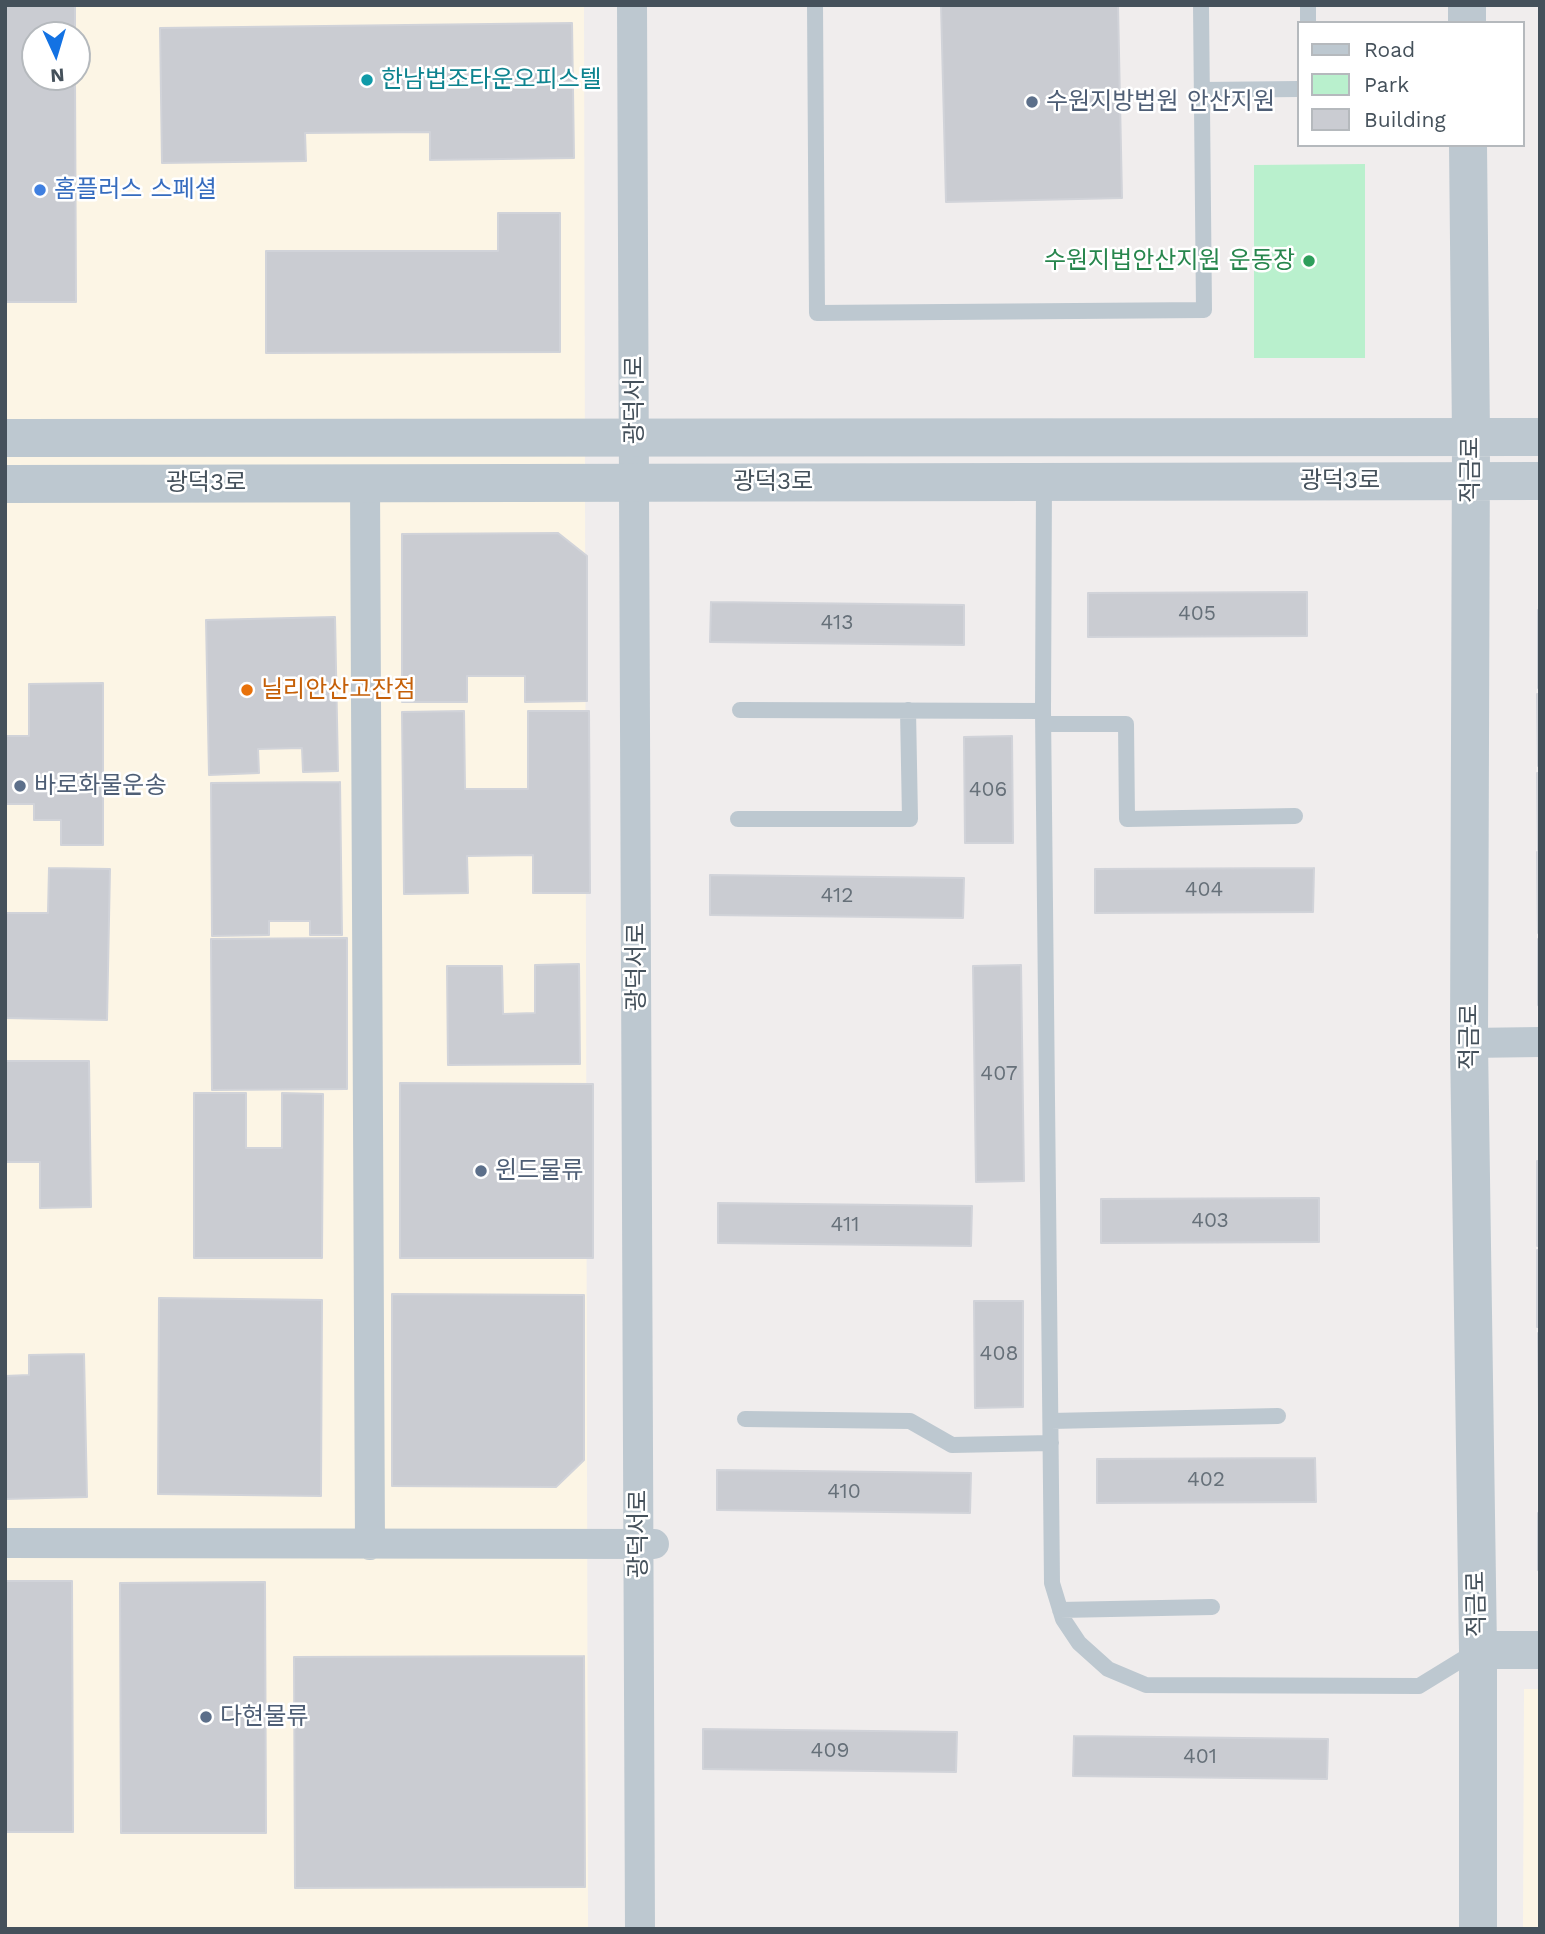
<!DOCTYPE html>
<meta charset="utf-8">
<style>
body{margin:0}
#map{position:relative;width:1545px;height:1934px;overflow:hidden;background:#f0eded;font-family:"Work Sans",sans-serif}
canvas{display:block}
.frame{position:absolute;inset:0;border:7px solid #45515b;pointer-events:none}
.legend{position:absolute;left:1297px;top:21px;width:228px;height:126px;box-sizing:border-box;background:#fff;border:2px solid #b5b9bd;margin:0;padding:9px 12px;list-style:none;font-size:21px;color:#45515b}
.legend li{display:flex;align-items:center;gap:14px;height:35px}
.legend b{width:35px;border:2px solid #b5b9bd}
.north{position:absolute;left:21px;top:21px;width:70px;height:70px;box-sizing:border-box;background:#fff;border:2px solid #b5b9bd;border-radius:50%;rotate:176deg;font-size:19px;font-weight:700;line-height:28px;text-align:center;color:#45515b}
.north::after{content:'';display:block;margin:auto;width:24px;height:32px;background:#1372e3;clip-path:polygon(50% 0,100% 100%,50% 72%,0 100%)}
</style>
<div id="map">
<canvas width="1545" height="1934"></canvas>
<div class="frame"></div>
<ul class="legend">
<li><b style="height:9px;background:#bdc8d0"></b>Road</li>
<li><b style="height:19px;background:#b9f0cd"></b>Park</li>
<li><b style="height:19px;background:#caccd2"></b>Building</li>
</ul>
<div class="north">N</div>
</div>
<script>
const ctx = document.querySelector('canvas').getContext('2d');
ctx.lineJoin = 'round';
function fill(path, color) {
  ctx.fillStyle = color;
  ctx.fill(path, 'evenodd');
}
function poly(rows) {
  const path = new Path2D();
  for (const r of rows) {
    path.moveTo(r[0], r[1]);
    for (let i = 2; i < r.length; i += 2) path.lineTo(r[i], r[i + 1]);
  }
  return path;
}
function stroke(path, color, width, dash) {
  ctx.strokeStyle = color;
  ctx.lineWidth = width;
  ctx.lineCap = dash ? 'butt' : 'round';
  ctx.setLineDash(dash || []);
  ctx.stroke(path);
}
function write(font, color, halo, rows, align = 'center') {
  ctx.font = font + ' "Work Sans","Noto Sans KR",sans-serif';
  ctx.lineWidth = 5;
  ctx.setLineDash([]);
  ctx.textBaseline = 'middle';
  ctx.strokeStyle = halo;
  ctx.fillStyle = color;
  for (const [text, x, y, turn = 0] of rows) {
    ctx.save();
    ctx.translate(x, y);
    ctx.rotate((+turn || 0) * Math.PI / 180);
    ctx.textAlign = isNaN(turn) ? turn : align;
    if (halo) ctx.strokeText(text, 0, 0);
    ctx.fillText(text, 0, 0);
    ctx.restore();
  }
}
fill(poly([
 [5,5,584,5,588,1929,5,1929],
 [35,35,77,35,77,77,35,77],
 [1524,1689,1540,1689,1540,1929,1523,1929]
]), '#fcf5e5');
fill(poly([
 [1365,164,1365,358,1254,358,1254,165]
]), '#b9f0cd');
const building = poly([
 [5,5,75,5,75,35,35,35,35,77,75,77,76,302,5,302,5,5],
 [941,5,1118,5,1122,198,946,202,941,5],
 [572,23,574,158,430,160,430,132,305,133,306,161,162,163,160,28,572,23],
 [498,213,560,213,560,352,266,353,266,251,498,251,498,213],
 [558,533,587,556,587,701,525,702,525,676,467,676,467,702,402,702,402,534,558,533],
 [1307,592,1307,636,1088,637,1088,593,1307,592],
 [711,602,964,605,964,645,710,642,711,602],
 [1538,610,1540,610,1540,688,1538,688,1538,610],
 [335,617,338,771,303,772,302,748,258,749,259,773,209,775,206,620,335,617],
 [103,683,103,845,61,845,61,820,34,820,34,804,5,804,5,736,29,736,29,684,103,683],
 [1537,694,1540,694,1540,766,1538,766,1537,694],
 [464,711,465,789,528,789,528,711,589,711,590,893,533,893,533,855,467,856,468,893,404,894,402,712,464,711],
 [1012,736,1013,843,965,843,964,737,1012,736],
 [1537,773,1540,773,1540,850,1538,850,1537,773],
 [340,782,342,935,310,935,310,921,269,921,269,935,212,936,211,783,340,782],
 [1537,852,1540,852,1540,933,1538,933,1537,852],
 [49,868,110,869,107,1020,5,1018,5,913,48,913,49,868],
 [1314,868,1313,912,1095,913,1095,869,1314,868],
 [710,875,964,878,963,918,710,915,710,875],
 [347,938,347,1089,212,1090,211,939,347,938],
 [1538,939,1540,939,1540,1006,1538,1005,1538,939],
 [579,964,580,1064,448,1065,447,966,502,966,503,1014,535,1013,535,965,579,964],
 [1021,965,1024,1181,976,1182,973,966,1021,965],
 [5,1061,89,1061,91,1207,40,1208,40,1162,5,1162,5,1061],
 [400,1083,593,1084,593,1258,400,1258,400,1083],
 [1540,1087,1540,1158,1539,1158,1539,1088,1540,1087],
 [194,1093,246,1093,246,1148,282,1148,282,1093,323,1094,322,1258,194,1258,194,1093],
 [1537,1161,1540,1161,1540,1246,1537,1246,1537,1161],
 [1319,1198,1319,1242,1101,1243,1101,1199,1319,1198],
 [718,1203,972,1206,971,1246,718,1243,718,1203],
 [1537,1250,1540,1250,1540,1327,1537,1327,1537,1250],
 [392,1294,584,1295,584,1460,556,1487,392,1486,392,1294],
 [159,1298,322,1300,321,1496,158,1494,159,1298],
 [974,1301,1023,1301,1023,1407,975,1408,974,1301],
 [1538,1333,1540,1333,1540,1417,1539,1417,1538,1333],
 [84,1354,87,1497,5,1499,5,1376,29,1375,29,1355,84,1354],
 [1315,1458,1316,1502,1097,1503,1097,1459,1315,1458],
 [717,1470,971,1473,970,1513,717,1510,717,1470],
 [1538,1513,1540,1513,1540,1571,1538,1570,1538,1513],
 [5,1581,72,1581,73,1832,5,1832,5,1581],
 [265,1582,266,1833,121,1833,120,1583,265,1582],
 [584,1656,585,1887,295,1888,294,1657,584,1656],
 [703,1729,957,1732,956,1772,703,1769,703,1729],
 [1074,1736,1328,1739,1327,1779,1073,1776,1074,1736]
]);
fill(building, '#caccd2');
stroke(building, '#d1d3d9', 2);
stroke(poly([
 [815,5,817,313,1204,310,1201,5],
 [1308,5,1308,23],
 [1202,90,1298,89],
 [1044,481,1043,711,1052,1583,1063,1619,1079,1643,1108,1669,1146,1685,1419,1686,1476,1651],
 [740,710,1043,711],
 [1044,724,1126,724,1127,819,1295,816],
 [738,819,910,819,908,710],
 [745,1419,910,1421,952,1445,1051,1443],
 [1051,1421,1278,1416],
 [1060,1610,1212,1607]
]), '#bdc8d0', 16);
stroke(poly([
 [632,5,640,1929],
 [365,483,370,1545],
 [1469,1043,1540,1042],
 [5,1543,654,1544]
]), '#bdc8d0', 30);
stroke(poly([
 [1467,5,1467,23],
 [1468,145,1471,437,1469,1043,1478,1650,1478,1929],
 [5,438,1540,437],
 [5,484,1540,481],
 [1478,1650,1540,1650]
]), '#bdc8d0', 38);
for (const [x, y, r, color] of [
 [367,80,7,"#0f9aa8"],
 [1032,102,7,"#5c6f8a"],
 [40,190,7,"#3f7fe0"],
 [1309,261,7,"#2e9e5b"],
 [247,690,7,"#e8710a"],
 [20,786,7,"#5c6f8a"],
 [481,1171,7,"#5c6f8a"],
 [206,1717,7,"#5c6f8a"]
]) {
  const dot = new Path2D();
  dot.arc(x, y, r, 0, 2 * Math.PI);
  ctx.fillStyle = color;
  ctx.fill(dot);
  stroke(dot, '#fff', 2.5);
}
write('21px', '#667079', null, [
 ["405",1197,614],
 ["413",837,623],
 ["406",988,790],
 ["404",1204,890],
 ["412",837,896],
 ["407",999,1074],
 ["403",1210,1221],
 ["411",845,1225],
 ["408",999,1354],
 ["402",1206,1480],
 ["410",844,1492],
 ["409",830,1751],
 ["401",1200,1757]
]);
write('24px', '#0d838f', '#fff', [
 ["한남법조타운오피스텔",381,80]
], 'left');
write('24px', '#4e5e75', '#fff', [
 ["수원지방법원 안산지원",1046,102],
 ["바로화물운송",34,786],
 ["윈드물류",495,1171],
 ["다현물류",220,1717]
], 'left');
write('24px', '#366cbe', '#fff', [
 ["홈플러스 스페셜",54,190]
], 'left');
write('24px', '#27864d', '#fff', [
 ["수원지법안산지원 운동장",1295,261]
], 'right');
write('24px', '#45515b', '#fff', [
 ["광덕서로",635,400,-90],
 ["적금로",1471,470,-90],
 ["광덕3로",1340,481],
 ["광덕3로",773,482],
 ["광덕3로",206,483],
 ["광덕서로",637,967,-90],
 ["적금로",1470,1037,-90],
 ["광덕서로",639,1534,-90],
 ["적금로",1477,1604,-91]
]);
write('24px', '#c56008', '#fff', [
 ["닐리안산고잔점",261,690]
], 'left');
</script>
